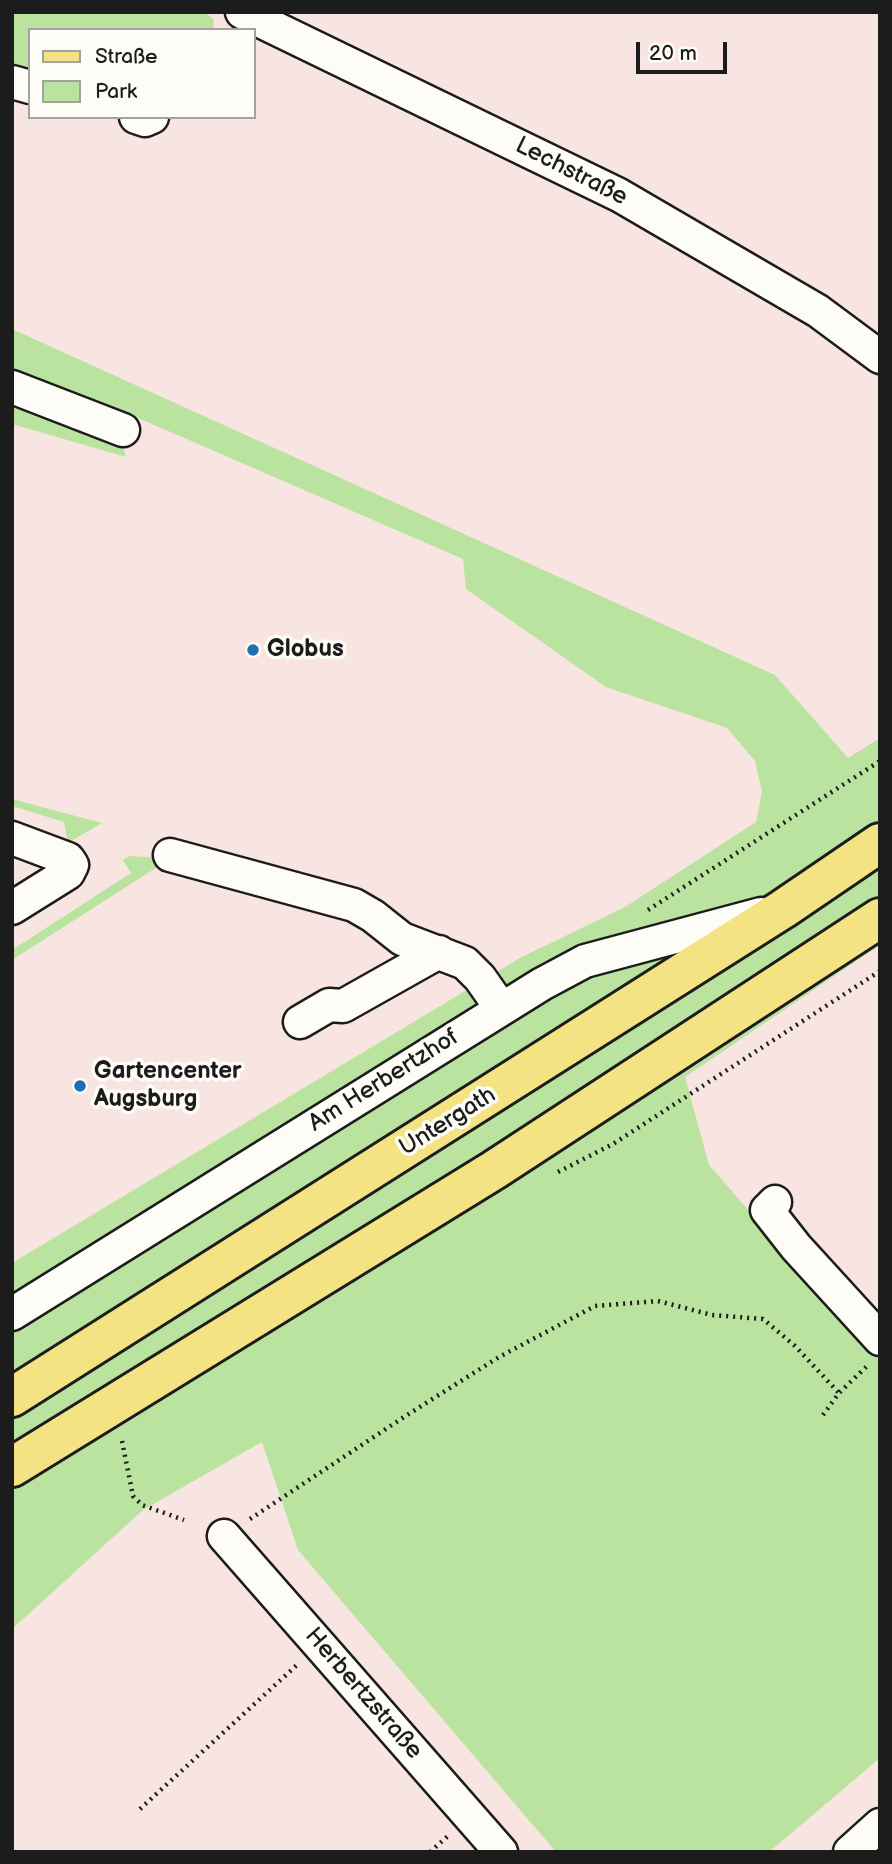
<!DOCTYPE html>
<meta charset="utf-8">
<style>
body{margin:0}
#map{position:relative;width:892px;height:1864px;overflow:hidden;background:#f8e5e1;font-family:"Balsamiq Sans",sans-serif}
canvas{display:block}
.frame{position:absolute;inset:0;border:14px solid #1c1c1c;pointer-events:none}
.legend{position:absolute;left:28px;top:28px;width:228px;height:91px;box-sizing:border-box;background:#fdfcf7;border:2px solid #a3a29f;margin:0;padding:9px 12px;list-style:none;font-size:21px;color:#1c1c1c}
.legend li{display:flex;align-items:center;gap:14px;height:35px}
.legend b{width:35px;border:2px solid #a3a29f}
.scale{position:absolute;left:636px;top:42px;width:91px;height:32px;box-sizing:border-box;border:4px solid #1c1c1c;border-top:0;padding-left:9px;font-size:21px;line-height:24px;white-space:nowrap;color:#1c1c1c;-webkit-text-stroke:5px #fdfcf7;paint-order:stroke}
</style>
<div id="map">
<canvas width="892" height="1864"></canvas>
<div class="frame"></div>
<ul class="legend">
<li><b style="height:9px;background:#f4e382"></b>Straße</li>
<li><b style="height:19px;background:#bae39f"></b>Park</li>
</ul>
<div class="scale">20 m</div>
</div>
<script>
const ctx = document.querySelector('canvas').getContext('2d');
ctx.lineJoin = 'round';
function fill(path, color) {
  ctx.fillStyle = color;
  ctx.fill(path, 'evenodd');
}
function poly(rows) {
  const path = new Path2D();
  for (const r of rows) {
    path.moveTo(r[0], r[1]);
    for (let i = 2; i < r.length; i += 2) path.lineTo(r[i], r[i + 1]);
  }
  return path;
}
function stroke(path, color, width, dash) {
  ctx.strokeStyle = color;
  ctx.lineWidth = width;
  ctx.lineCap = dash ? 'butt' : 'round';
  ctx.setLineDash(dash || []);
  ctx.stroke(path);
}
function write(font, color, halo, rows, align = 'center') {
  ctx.font = font + ' "Balsamiq Sans",sans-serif';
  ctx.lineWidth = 7;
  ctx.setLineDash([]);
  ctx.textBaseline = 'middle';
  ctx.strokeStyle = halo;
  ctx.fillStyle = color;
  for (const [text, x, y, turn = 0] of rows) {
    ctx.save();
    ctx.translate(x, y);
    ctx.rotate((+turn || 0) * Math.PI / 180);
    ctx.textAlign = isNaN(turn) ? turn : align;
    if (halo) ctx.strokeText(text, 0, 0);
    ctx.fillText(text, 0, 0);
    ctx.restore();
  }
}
fill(poly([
 [12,12,205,12,214,20,213,30,30,30,30,76,12,71],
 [12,329,775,675,848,758,880,738,880,945,685,1077,709,1165,880,1361,880,1758,769,1852,556,1852,298,1550,262,1442,143,1510,12,1629,12,1263,520,958,625,907,756,822,762,791,755,761,727,728,606,687,466,589,463,559,122,411,120,418,12,371],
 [12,396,123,445,126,457,12,424],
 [12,799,102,823,68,843,64,822,12,806],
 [129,856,161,858,162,864,12,960,12,950,131,873,123,860]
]), '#bae39f');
const minor = poly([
 [242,12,619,195,818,311,880,357],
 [12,82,30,87],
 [136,117,145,120,152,117],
 [12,387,123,430],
 [12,838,68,859,72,865,68,873,12,908],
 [170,855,354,905,373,916,402,939,465,963,480,978,501,1008],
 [300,1022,329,1005,343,1006,439,952],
 [775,1202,767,1210,796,1247,880,1339],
 [12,1314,542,984,585,961,761,914],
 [224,1536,501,1852],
 [850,1852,880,1825]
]);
const major = poly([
 [12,1397,783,909,880,843],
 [12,1467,494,1170,880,918]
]);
stroke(minor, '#1c1c1c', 37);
stroke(major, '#1c1c1c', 44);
stroke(poly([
 [648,910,880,761],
 [558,1172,613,1144,880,971],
 [823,1415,839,1393,867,1366],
 [122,1441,133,1496,142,1505,184,1520],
 [250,1519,404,1417,499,1357,595,1306,658,1301,712,1315,763,1319,795,1346,839,1393],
 [140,1809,298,1664],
 [430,1852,449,1835]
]), '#1c1c1c', 4.5, [2, 5]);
stroke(minor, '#fdfcf7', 32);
stroke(major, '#f4e382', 38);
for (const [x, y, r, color] of [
 [253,650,7,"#1f6fb2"],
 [80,1086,7,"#1f6fb2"]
]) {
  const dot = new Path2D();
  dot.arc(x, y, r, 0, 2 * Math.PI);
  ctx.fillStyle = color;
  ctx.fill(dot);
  stroke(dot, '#fdfcf7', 2.5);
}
write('24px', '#1c1c1c', '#fdfcf7', [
 ["Lechstraße",571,172,27],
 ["Am Herbertzhof",384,1081,-32],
 ["Untergath",448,1122,-32],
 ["Herbertzstraße",363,1694,49]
]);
write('bold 24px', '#1c1c1c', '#fdfcf7', [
 ["Globus",267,650],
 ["Gartencenter",94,1072],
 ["Augsburg",94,1100]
], 'left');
</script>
